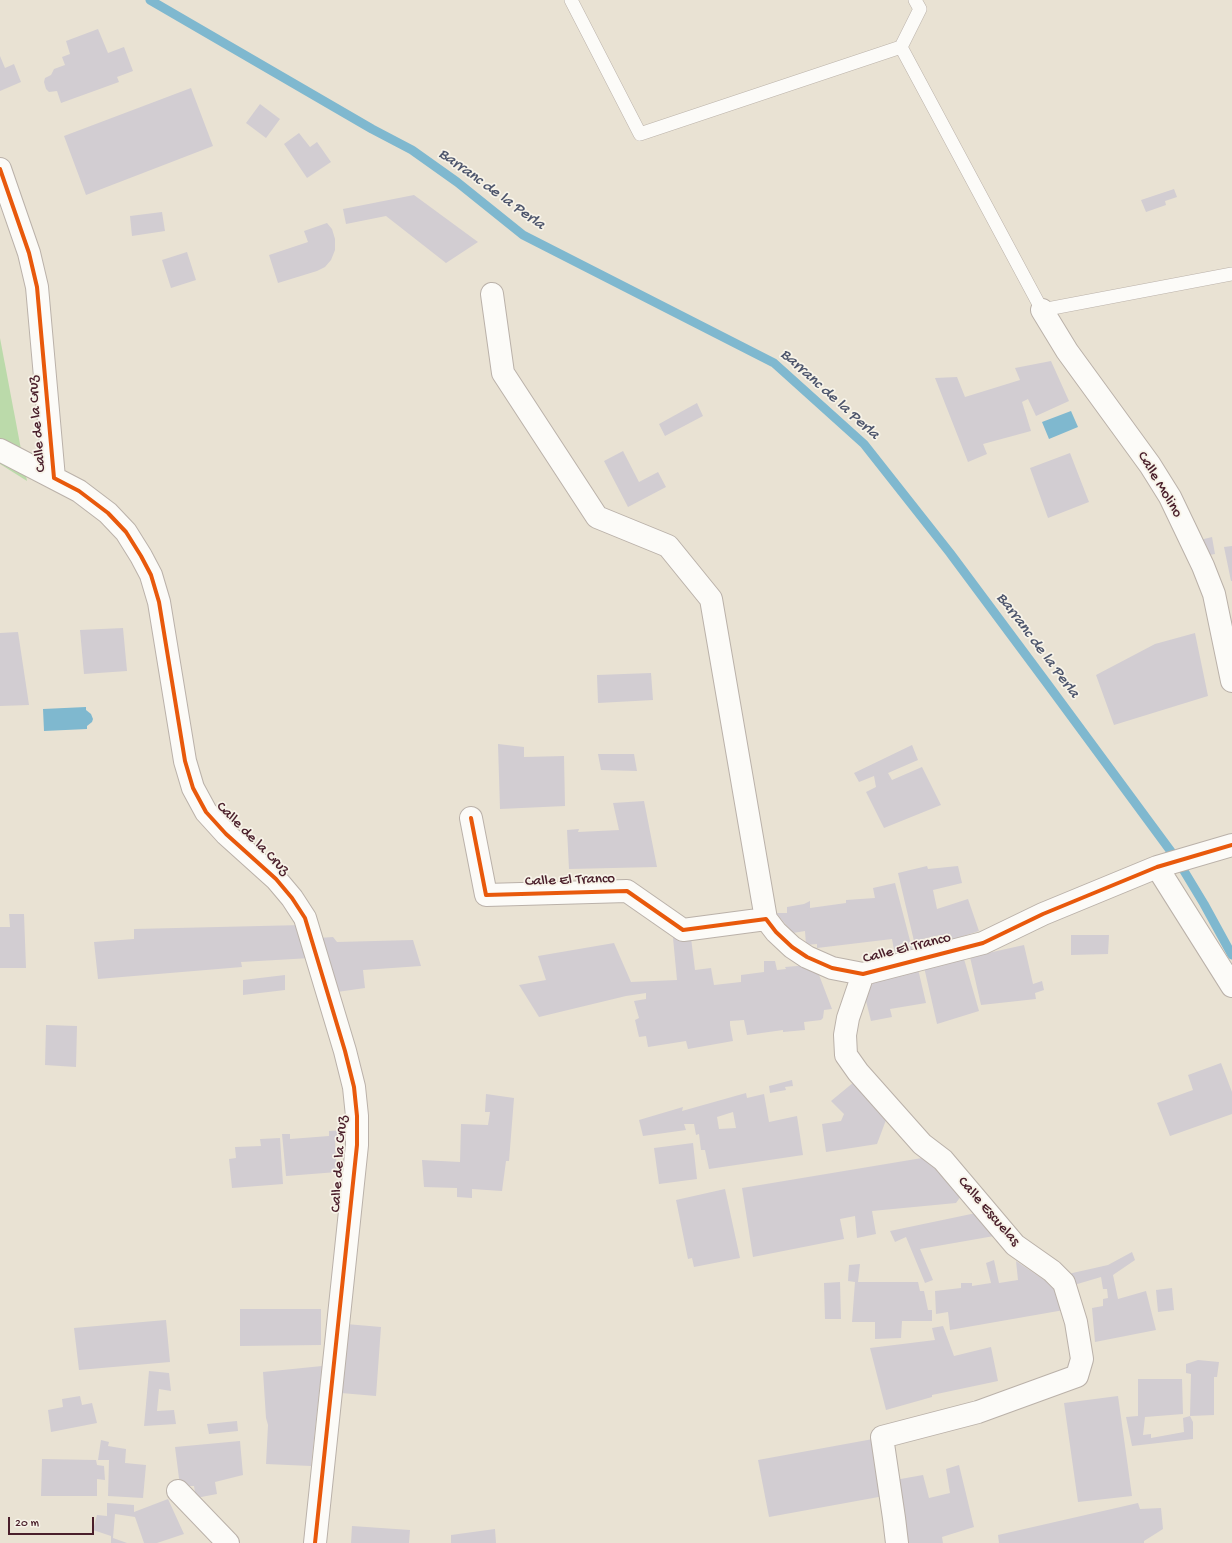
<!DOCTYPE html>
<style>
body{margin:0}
#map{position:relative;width:1232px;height:1543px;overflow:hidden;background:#e9e2d3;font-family:"Gochi Hand",sans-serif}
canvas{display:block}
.scale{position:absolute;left:8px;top:1517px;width:86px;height:18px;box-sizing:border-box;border:2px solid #4a1f2b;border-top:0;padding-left:5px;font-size:12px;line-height:14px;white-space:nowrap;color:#4a1f2b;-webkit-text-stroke:3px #f7f3e8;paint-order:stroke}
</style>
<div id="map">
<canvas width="1232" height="1543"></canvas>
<div class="scale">20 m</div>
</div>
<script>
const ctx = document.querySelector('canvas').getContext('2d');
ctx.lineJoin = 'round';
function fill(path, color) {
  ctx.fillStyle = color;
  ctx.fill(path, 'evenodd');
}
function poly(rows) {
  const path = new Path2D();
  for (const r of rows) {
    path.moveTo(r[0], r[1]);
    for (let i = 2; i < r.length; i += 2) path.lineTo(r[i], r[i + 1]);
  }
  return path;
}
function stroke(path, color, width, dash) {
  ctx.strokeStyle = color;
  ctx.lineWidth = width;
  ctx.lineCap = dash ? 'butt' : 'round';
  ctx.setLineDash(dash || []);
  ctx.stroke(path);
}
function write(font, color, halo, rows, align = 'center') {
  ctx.font = font + ' "Gochi Hand",sans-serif';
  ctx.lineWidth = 3.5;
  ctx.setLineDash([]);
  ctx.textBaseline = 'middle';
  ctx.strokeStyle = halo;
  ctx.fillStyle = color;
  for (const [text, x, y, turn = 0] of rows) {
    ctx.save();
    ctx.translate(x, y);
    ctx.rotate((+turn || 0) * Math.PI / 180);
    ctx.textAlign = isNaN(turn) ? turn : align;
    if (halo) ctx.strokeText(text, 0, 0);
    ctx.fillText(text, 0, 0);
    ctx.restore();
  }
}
fill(poly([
 [0,338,27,481,0,464]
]), '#bbdaaa');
fill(poly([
 [1071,411,1078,427,1049,439,1042,422],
 [86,707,86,710,91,714,93,719,92,722,87,726,87,729,44,731,43,709]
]), '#7fb8cf');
stroke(poly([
 [150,0,372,129,412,150,457,182,523,235,774,363,864,444,950,553,1046,682,1178,861,1204,904,1232,955]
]), '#7fb8cf', 9);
fill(poly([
 [98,29,108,53,124,47,133,71,117,77,119,82,61,103,57,91,49,92,46,89,44,82,45,78,51,75,54,69,65,65,62,57,70,54,66,41],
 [0,56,5,68,14,64,21,82,0,91],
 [191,88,213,146,86,195,64,136],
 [260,104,280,119,266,138,246,123],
 [299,133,310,147,317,142,331,162,307,178,284,144],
 [1174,189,1177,197,1165,201,1166,205,1146,212,1141,200],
 [414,195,478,242,446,263,386,216,346,224,343,209],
 [162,212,165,231,132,236,130,216],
 [327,223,332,229,335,239,335,250,331,260,325,267,317,271,278,283,269,255,308,242,304,231],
 [187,252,196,280,171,288,162,260],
 [1051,361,1069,401,1036,416,1028,399,1022,402,1031,431,983,444,987,454,968,462,935,378,957,377,965,397,1020,380,1015,368],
 [697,403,703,416,665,436,659,424],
 [623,451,639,482,658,472,666,487,628,507,604,461],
 [1070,453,1089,502,1048,518,1030,468],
 [1212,537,1215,554,1204,556,1200,540],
 [1232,546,1232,581,1231,581,1224,547],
 [123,628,127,671,84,674,80,630],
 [18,632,29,705,0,706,0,633],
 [1195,633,1208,696,1114,725,1096,675,1155,644],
 [651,673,653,700,598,703,597,675],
 [498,744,524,747,524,757,564,756,565,806,500,809],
 [912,745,918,760,888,773,892,780,922,767,941,805,884,828,866,792,876,787,874,776,859,782,854,773],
 [598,754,634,754,637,771,601,770],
 [644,801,657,867,569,869,567,830,579,829,578,832,619,830,613,803],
 [927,866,928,869,958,866,962,883,933,890,937,909,968,899,979,931,942,943,940,935,914,941,898,873],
 [895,883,913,952,895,955,892,939,817,948,817,944,806,945,805,931,793,933,776,913,787,913,787,907,804,904,810,901,810,908,846,903,846,900,875,898,873,888],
 [9,914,24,914,26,968,0,968,0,927,10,927],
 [303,925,311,958,241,962,242,967,98,979,94,942,134,939,134,929],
 [1071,935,1109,935,1108,954,1071,955],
 [333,937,337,942,413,940,421,966,363,970,365,988,337,992,319,938],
 [673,938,691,938,695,970,711,968,714,985,741,982,741,975,764,972,764,961,775,961,777,970,786,969,785,967,809,965,816,967,832,1009,824,1010,823,1018,821,1020,804,1022,805,1030,783,1032,783,1030,747,1035,744,1020,730,1021,730,1025,733,1041,688,1049,686,1041,648,1047,646,1036,639,1037,635,1020,639,1018,634,1001,646,999,646,993,626,996,539,1017,519,985,546,980,538,956,614,943,631,982,677,980],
 [1024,945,1033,984,1042,981,1044,990,1035,993,1036,999,981,1005,970,957],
 [964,959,979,1011,937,1024,924,967],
 [918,969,926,1003,890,1009,892,1017,871,1021,865,997,876,978],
 [285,975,285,990,243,995,243,980],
 [46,1025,77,1026,76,1067,45,1065],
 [1221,1063,1232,1092,1232,1114,1170,1136,1157,1103,1193,1090,1188,1075],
 [792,1080,793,1086,785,1087,786,1090,770,1093,769,1086],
 [854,1082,886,1120,877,1144,826,1152,822,1124,841,1121,844,1114,831,1101],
 [746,1093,747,1098,764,1094,769,1122,797,1116,803,1155,709,1169,705,1150,701,1150,699,1134,696,1135,694,1124,684,1124,686,1130,643,1136,639,1120,683,1107,682,1111],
 [733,1112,736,1128,719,1129,717,1117],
 [486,1094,514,1098,509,1161,506,1161,502,1191,472,1189,472,1198,457,1197,457,1188,424,1187,422,1160,460,1162,461,1124,488,1125,490,1112,485,1112],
 [345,1130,345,1141,335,1142,337,1172,286,1176,282,1134,290,1134,290,1139,329,1136,329,1131],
 [280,1138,283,1184,232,1188,229,1159,236,1158,235,1147,261,1146,260,1139],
 [693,1143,697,1179,659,1184,654,1148],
 [928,1157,961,1196,956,1203,872,1211,876,1234,857,1238,855,1216,840,1219,844,1239,753,1257,742,1188],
 [725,1189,740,1258,694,1267,692,1258,688,1259,676,1200],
 [976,1213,994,1236,920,1249,933,1280,925,1283,906,1237,895,1242,890,1231],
 [1132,1252,1135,1260,1113,1275,1118,1299,1146,1291,1156,1330,1095,1342,1092,1308,1103,1306,1103,1299,1108,1298,1107,1289,1103,1289,1101,1277,1074,1285,1068,1274,1108,1265],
 [994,1260,999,1283,1018,1280,1016,1261,1061,1291,1064,1310,950,1330,948,1312,936,1314,935,1291,961,1288,961,1283,972,1283,972,1286,991,1283,986,1263],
 [860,1264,858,1282,918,1282,920,1291,924,1291,928,1310,932,1310,932,1321,902,1321,901,1338,875,1339,875,1322,852,1322,855,1282,848,1281,849,1265],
 [840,1282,841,1319,825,1319,824,1283],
 [1172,1288,1174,1310,1158,1312,1156,1290],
 [240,1309,321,1309,321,1345,240,1346],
 [166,1320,170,1362,79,1370,74,1328],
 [346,1324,381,1327,376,1396,341,1393],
 [943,1326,954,1356,991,1347,998,1381,932,1395,932,1397,886,1410,870,1348,935,1340,932,1328],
 [1198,1360,1219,1362,1217,1377,1214,1377,1214,1415,1190,1416,1191,1374,1186,1373,1186,1364],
 [322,1366,311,1466,266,1464,268,1425,266,1418,263,1372],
 [149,1371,169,1373,171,1391,159,1389,157,1411,174,1410,176,1424,144,1426],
 [1138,1379,1182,1379,1183,1414,1145,1417,1143,1435,1151,1434,1151,1438,1184,1432,1183,1418,1190,1416,1193,1422,1193,1439,1132,1446,1126,1417,1138,1416],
 [80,1396,82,1405,92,1403,97,1423,51,1432,48,1410,63,1407,62,1399],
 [1118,1396,1132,1496,1078,1502,1064,1403],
 [237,1421,238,1431,209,1434,207,1424],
 [873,1439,884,1496,769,1517,758,1460],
 [101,1440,109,1442,108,1446,126,1449,125,1463,146,1465,143,1498,108,1496,109,1460,98,1460],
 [240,1441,243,1475,215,1482,217,1494,196,1498,194,1486,180,1486,175,1447],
 [42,1459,96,1460,97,1465,104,1466,105,1480,97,1479,97,1496,41,1496],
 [959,1465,974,1527,942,1537,943,1543,909,1543,895,1480,923,1475,929,1498,950,1493,946,1469],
 [168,1499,184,1534,157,1543,144,1543,135,1517,115,1514,113,1538,127,1543,111,1543,111,1536,93,1530,97,1515,107,1516,107,1503,134,1505,134,1512],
 [1138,1503,1140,1509,1161,1508,1163,1529,1144,1541,1144,1543,999,1543,998,1535],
 [352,1526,410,1530,409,1543,351,1543],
 [495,1529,496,1543,451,1543,451,1535]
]), '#d2cdd2');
const lane = poly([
 [571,0,640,134,901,47,1042,310,1232,274],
 [901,47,920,9,915,0]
]);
const street = poly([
 [0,169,29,253,37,287,54,478,79,491,108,513,126,532,141,556,151,575,159,602,185,761,193,788,206,812,226,834,276,879,292,898,305,918,345,1051,354,1087,357,1116,357,1145,315,1543],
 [492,294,503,373,597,517,668,546,711,599,766,919],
 [1042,310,1067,351,1150,465,1170,497,1203,566,1214,594,1232,681],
 [0,450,54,478],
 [471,818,486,895,627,891,683,930,766,919,776,932,792,947,807,957,832,968,863,974,983,943,1043,914,1157,867,1232,845],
 [1157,867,1232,986],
 [863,974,848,1018,845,1035,846,1055,858,1072,922,1144,943,1160,1015,1245,1052,1271,1064,1283,1076,1322,1082,1359,1077,1376,978,1412,882,1437,894,1518,897,1543],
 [178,1491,228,1543]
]);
stroke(lane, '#bab1a9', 14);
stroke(street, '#bab1a9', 24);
stroke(lane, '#fcfbf8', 13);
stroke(street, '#fcfbf8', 22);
stroke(poly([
 [0,169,29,253,37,287,54,478,79,491,108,513,126,532,141,556,151,575,159,602,185,761,193,788,206,812,226,834,276,879,292,898,305,918,345,1051,354,1087,357,1116,357,1145,315,1543],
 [471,818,486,895,627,891,683,930,766,919,776,932,792,947,807,957,832,968,863,974,983,943,1043,914,1157,867,1232,845]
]), '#e8590c', 4);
write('15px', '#4a1f2b', '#f7f3e8', [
 ["Calle de la Cruz",38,424,-95],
 ["Calle Molino",1159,485,59],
 ["Calle de la Cruz",252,839,45],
 ["Calle El Tranco",570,881,-2],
 ["Calle El Tranco",907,949,-14],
 ["Calle de la Cruz",340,1164,-86],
 ["Calle Escuelas",988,1212,49]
]);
write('italic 16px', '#4d556c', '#f7f3e8', [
 ["Barranc de la Perla",491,190,36],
 ["Barranc de la Perla",829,395,42],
 ["Barranc de la Perla",1037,646,53]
]);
</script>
